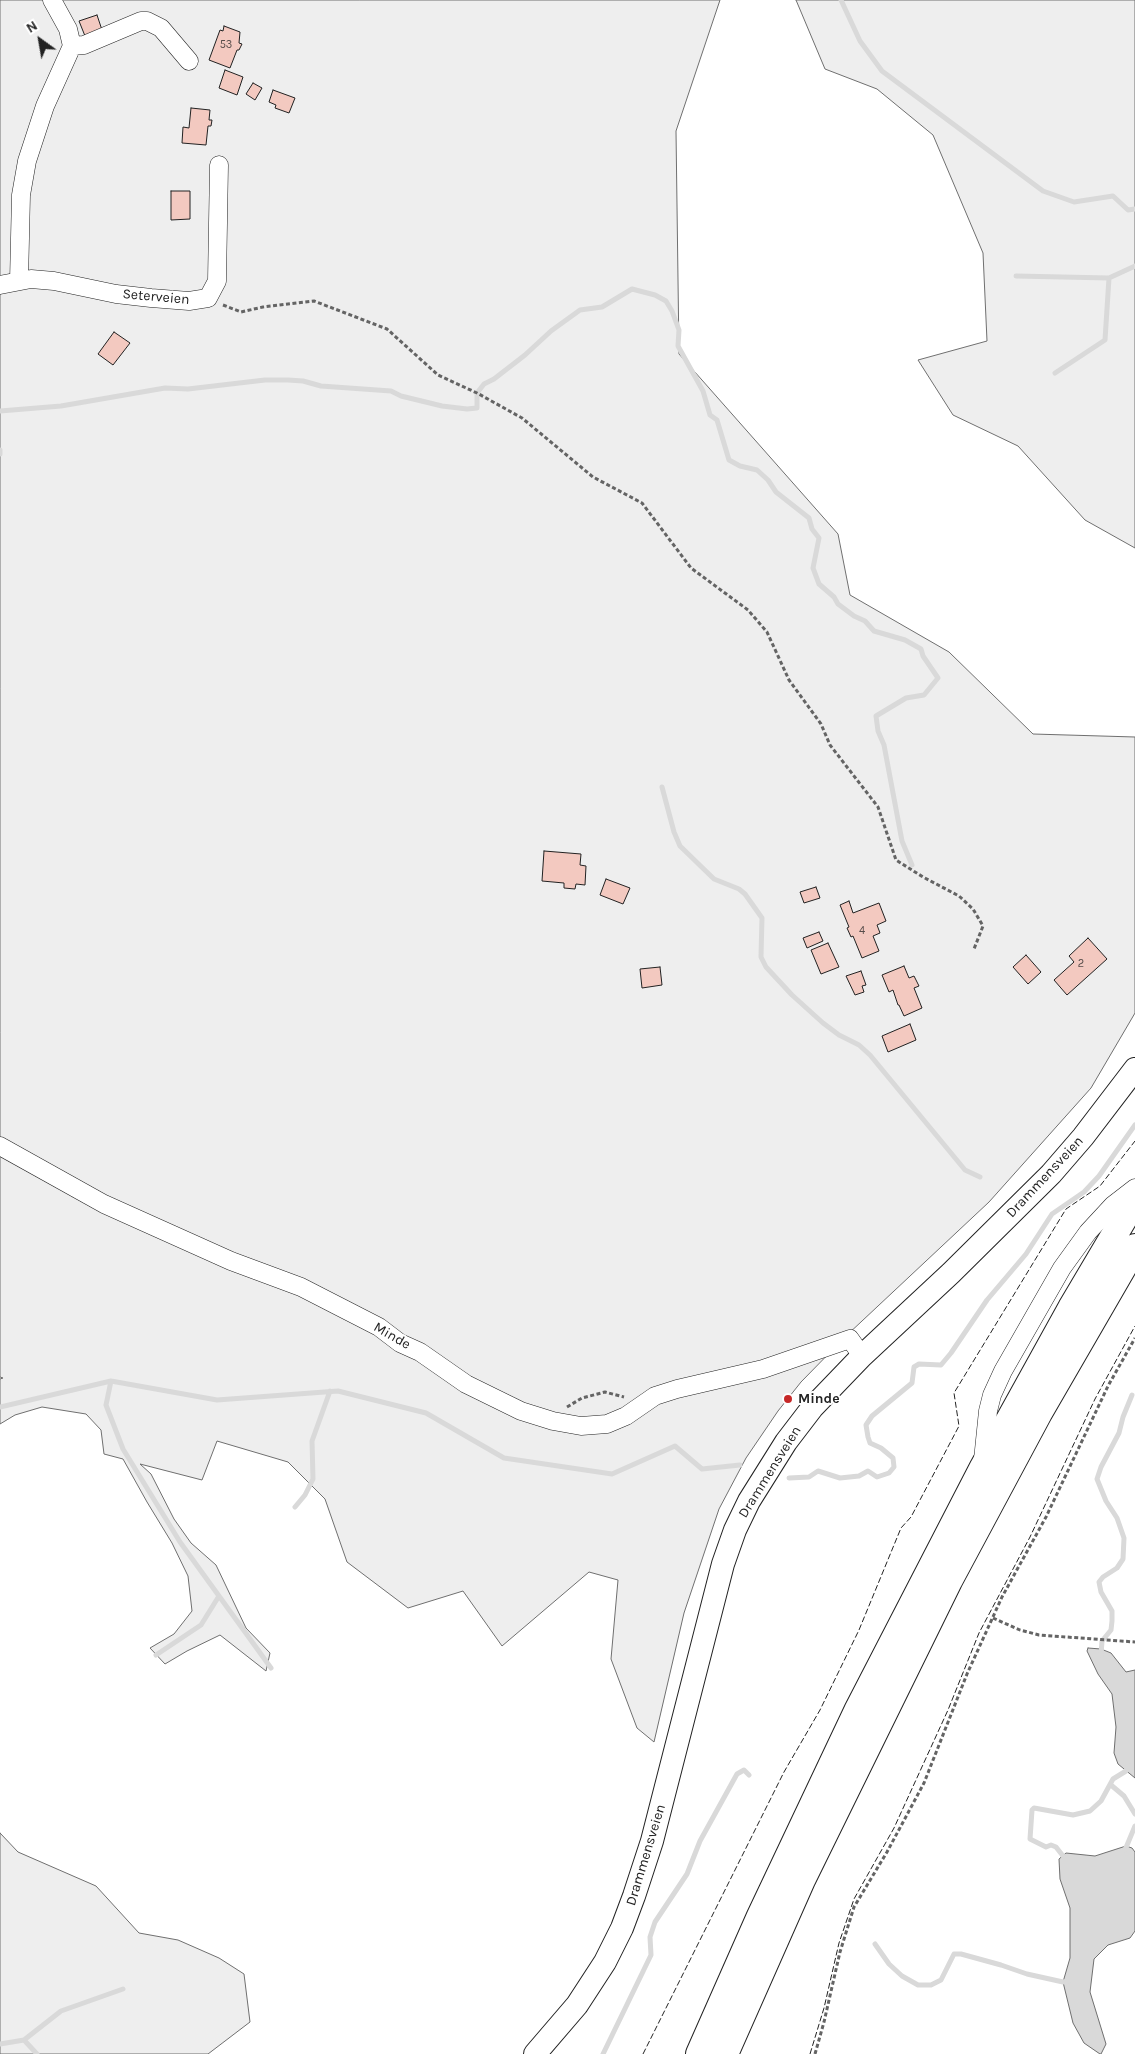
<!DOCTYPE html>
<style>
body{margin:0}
#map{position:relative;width:1135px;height:2054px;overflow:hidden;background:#fff;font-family:Karla,sans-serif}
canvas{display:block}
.north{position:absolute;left:15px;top:15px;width:50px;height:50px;-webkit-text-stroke:4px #fff;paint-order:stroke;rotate:328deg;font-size:14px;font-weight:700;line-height:20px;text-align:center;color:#222}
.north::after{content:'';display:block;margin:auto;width:18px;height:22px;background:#222;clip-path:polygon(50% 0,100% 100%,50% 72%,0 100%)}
</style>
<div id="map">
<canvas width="1135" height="2054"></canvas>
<div class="north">N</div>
</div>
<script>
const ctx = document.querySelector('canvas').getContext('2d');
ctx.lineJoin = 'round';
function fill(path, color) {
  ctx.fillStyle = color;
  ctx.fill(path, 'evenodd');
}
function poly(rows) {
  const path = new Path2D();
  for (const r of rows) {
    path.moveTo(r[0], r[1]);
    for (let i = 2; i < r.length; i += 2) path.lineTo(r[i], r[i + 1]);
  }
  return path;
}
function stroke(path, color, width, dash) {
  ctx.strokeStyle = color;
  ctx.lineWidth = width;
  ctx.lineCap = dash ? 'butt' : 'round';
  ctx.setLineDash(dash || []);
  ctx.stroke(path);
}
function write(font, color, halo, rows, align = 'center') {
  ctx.font = font + ' Karla,sans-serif';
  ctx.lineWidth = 4;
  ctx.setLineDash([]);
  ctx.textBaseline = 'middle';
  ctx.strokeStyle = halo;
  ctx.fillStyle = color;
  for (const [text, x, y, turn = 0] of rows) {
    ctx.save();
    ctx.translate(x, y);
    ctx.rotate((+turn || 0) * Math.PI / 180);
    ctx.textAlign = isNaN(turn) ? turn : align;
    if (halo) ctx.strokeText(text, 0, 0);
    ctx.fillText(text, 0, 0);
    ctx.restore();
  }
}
const green = poly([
 [0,0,720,0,676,131,679,354,838,534,850,595,949,652,1033,734,1135,737,1135,1013,1091,1088,989,1202,846,1336,801,1382,778,1411,746,1458,719,1509,684,1613,654,1742,637,1728,611,1659,618,1580,589,1572,502,1646,463,1591,408,1608,347,1562,325,1499,288,1462,217,1441,202,1480,140,1464,151,1474,174,1519,191,1543,216,1565,246,1628,270,1653,266,1671,220,1635,187,1651,165,1664,150,1648,174,1634,192,1611,188,1576,172,1543,147,1502,123,1459,104,1454,101,1430,86,1414,42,1407,15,1415,0,1424,0,1379,3,1378,0,1377,0,0],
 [796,0,1135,0,1135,548,1085,520,1018,446,953,415,918,360,987,341,983,253,933,135,877,89,825,69,796,0],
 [0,1833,18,1852,96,1886,139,1933,178,1940,219,1958,244,1974,250,2022,208,2054,0,2054,0,1833]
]);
fill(green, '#eee');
stroke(green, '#6f6f6f', 1);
const water = poly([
 [1088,1648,1101,1649,1111,1653,1126,1672,1135,1670,1135,1778,1118,1764,1114,1753,1116,1727,1112,1694,1098,1674,1087,1651,1088,1648],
 [1126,1846,1132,1848,1135,1852,1135,1931,1130,1938,1108,1945,1094,1959,1090,1992,1106,2044,1101,2054,1100,2054,1084,2043,1073,2023,1063,1982,1070,1958,1070,1908,1060,1879,1059,1859,1066,1853,1095,1856,1126,1846]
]);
fill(water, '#d9d9d9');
stroke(water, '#6f6f6f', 1);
stroke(poly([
 [841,0,860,41,882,71,1043,191,1074,202,1113,196,1128,210,1135,209],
 [1016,276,1109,278,1135,266],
 [1055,373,1105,340,1109,278],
 [0,411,61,406,165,388,188,389,265,380,288,380,303,381,321,386,391,391,401,396,442,406,467,409,477,408,477,393,484,384,494,379,525,355,551,331,580,310,602,307,632,289,655,295,666,301,672,311,679,330,678,346,703,391,710,415,717,420,729,460,740,466,757,470,768,480,776,492,809,518,812,529,819,538,813,568,819,584,834,597,838,604,854,616,865,621,874,631,905,640,921,649,923,656,938,678,924,695,906,698,876,716,878,731,884,745,902,841,912,865],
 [0,450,0,454],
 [662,787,674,832,680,846,714,879,739,889,745,894,762,918,761,957,766,967,792,995,823,1023,839,1035,859,1045,870,1055,965,1170,980,1177],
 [111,1381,106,1405,123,1449,180,1542,271,1668],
 [0,1407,111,1381,217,1400,338,1391,426,1413,504,1458,612,1474,675,1446,702,1469,740,1465],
 [789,1478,809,1477,818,1471,840,1478,859,1476,868,1471,877,1477,889,1473,894,1467,893,1458,881,1448,870,1443,868,1437,866,1425,872,1416,912,1383,914,1367,919,1364,941,1365,951,1353,987,1300,1026,1254,1052,1214,1084,1192,1099,1176,1135,1125],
 [295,1507,305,1495,313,1479,312,1441,330,1391],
 [156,1655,201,1625,219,1596],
 [1101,1655,1102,1641,1111,1630,1112,1621,1112,1611,1101,1592,1099,1582,1103,1577,1117,1568,1123,1559,1124,1538,1117,1518,1106,1501,1097,1479,1101,1467,1119,1433,1123,1417,1132,1395],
 [1111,1785,1124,1796,1135,1814],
 [1125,1850,1135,1826],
 [1063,1856,1056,1847,1051,1845,1046,1847,1030,1839,1032,1810,1034,1808,1073,1815,1090,1811,1101,1801,1113,1779,1126,1771,1128,1765],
 [875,1944,889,1964,902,1976,918,1985,931,1985,941,1980,954,1954,961,1954,1001,1965,1027,1974,1063,1982,1068,1981],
 [24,2040,61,2011,123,1989],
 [0,2044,24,2040,37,2054],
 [603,2054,651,1955,650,1937,655,1922,687,1874,700,1841,737,1774,744,1770,749,1775]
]), '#d9d9d9', 5);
const building = poly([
 [97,15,102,30,85,36,79,21,97,15],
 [224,26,240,32,239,43,242,44,239,50,237,50,230,68,209,60,220,30,223,31,224,26],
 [225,70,243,77,237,95,219,88,225,70],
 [253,83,262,88,255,100,246,94,253,83],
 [273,90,295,98,289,113,275,108,276,105,269,102,273,90],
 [191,108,210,110,209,120,212,120,211,126,208,126,206,145,182,143,183,127,189,128,191,108],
 [171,191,190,191,190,219,171,220,171,191],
 [114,332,130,343,113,365,98,354,114,332],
 [544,851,581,854,580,865,586,866,585,885,576,884,575,889,564,888,564,883,542,881,544,851],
 [606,879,630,888,623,904,600,895,606,879],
 [816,887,820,898,804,903,800,892,816,887],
 [849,901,853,913,879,903,886,921,877,925,880,933,873,936,879,951,862,958,853,936,851,937,847,928,849,927,840,905,849,901],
 [819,932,823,941,807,948,803,938,819,932],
 [1088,938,1107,959,1067,995,1054,980,1074,962,1069,956,1088,938],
 [828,943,839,967,821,974,811,950,828,943],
 [1026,955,1041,972,1028,984,1013,967,1026,955],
 [904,966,909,978,914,976,919,986,914,988,922,1008,904,1016,899,1005,898,1005,893,990,889,992,882,975,904,966],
 [660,967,662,985,642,988,640,969,660,967],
 [861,971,866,985,862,986,864,992,855,995,846,976,861,971],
 [910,1024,916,1040,888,1052,882,1036,910,1024]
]);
fill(building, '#f3c9c0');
stroke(building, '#222', 1);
const minor = poly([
 [72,46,84,45,141,21,147,21,161,28,189,61],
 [19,281,21,195,27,161,45,106,72,46,68,29,52,0],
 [0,285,31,279,54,281,116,294,151,298,189,301,208,298,217,281,219,165],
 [0,1146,104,1204,231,1261,301,1287,379,1327,400,1343,420,1352,466,1384,521,1411,553,1421,581,1426,607,1424,626,1416,655,1396,677,1389,763,1369,850,1339,862,1356],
 [983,1460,988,1411,992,1395,1003,1371,1062,1268,1088,1232,1113,1205,1135,1188]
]);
const major = poly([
 [535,2054,577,2005,605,1962,622,1928,634,1896,652,1841,723,1564,735,1530,749,1501,786,1442,812,1408,862,1356,951,1273,1051,1174,1083,1137,1135,1069]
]);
const highway = poly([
 [699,2054,760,1916,857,1711,983,1467,1071,1308,1135,1200],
 [725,2054,802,1880,949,1581,1039,1413,1135,1247]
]);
stroke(minor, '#222', 19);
stroke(major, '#222', 24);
stroke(highway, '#222', 28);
stroke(poly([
 [223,305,241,312,263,307,314,301,387,329,438,375,477,393,522,418,593,477,642,503,691,568,748,610,767,632,789,680,821,724,830,745,878,807,896,860,923,877,959,896,973,909,983,926,974,949],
 [567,1407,582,1398,605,1392,624,1397],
 [993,1618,1020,1630,1039,1635,1135,1642],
 [815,2054,824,2022,840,1952,854,1907,887,1852,924,1783,967,1674,1002,1597,1046,1517,1108,1386,1135,1338]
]), '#646464', 3, [4, 2.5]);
stroke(minor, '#fff', 18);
stroke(major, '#fff', 22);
stroke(highway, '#fff', 26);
stroke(poly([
 [643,2054,784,1772,820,1710,859,1630,901,1528,911,1517,959,1426,954,1393,1066,1209,1100,1186,1135,1141],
 [810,2054,824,2008,839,1943,854,1899,894,1828,948,1710,979,1633,1030,1537,1095,1399,1135,1326]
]), '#222', 1, [6, 2.5]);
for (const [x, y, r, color] of [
 [788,1399,5,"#c62828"]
]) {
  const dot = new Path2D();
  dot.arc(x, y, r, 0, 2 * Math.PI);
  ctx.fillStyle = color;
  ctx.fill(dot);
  stroke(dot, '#fff', 2);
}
write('11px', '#564c4a', null, [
 ["53",226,45],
 ["4",862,931],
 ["2",1081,964]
]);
write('14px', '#222', '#fff', [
 ["Seterveien",156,297,5],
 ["Drammensveien",1045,1177,-47],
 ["Minde",392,1336,30],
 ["Drammensveien",770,1472,-58],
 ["Drammensveien",646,1855,-73]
]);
write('bold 14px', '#222', '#fff', [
 ["Minde",798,1399]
], 'left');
</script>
